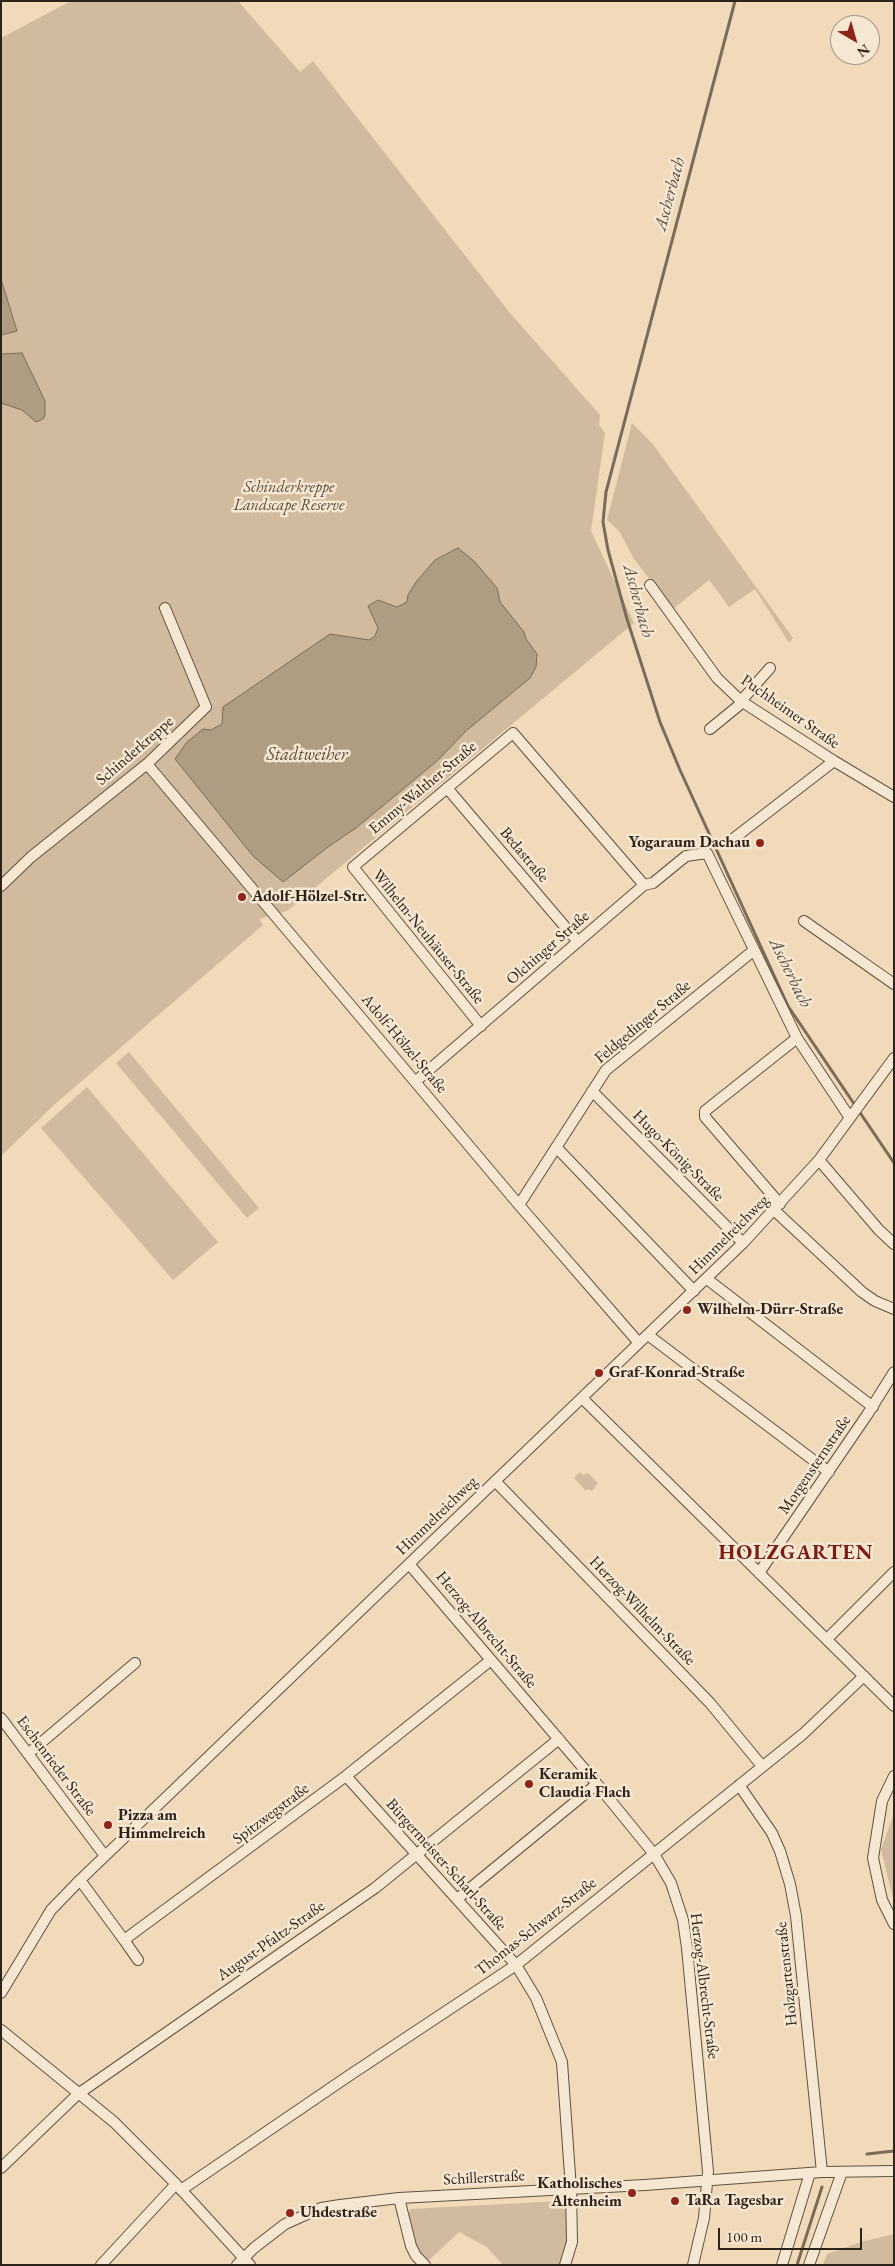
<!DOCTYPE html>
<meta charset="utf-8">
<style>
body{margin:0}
#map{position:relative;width:895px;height:2266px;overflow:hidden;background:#f1dab9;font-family:"EB Garamond",serif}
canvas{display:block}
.frame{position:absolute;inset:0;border:2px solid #2d231a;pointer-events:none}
.north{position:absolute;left:830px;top:15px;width:50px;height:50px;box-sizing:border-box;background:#f6e7d2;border:1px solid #a69988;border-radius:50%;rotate:142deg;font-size:14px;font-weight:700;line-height:20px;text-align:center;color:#2d231a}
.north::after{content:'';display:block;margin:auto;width:18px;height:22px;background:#8f2418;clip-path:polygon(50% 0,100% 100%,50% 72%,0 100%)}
.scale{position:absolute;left:718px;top:2228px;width:144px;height:22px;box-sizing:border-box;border:2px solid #2d231a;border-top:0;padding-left:6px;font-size:15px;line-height:18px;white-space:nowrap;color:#2d231a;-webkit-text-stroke:4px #f6e7d2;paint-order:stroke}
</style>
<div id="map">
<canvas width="895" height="2266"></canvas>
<div class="frame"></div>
<div class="north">N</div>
<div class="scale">100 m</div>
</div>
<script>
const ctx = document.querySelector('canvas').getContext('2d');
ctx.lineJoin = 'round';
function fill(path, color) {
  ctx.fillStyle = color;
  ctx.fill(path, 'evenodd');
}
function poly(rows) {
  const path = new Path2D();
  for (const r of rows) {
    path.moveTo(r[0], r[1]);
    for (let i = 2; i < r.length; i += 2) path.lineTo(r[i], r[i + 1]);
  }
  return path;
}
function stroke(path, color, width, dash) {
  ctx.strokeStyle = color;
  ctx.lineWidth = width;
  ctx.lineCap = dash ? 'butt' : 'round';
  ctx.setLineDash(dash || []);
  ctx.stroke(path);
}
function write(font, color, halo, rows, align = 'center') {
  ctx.font = font + ' "EB Garamond",serif';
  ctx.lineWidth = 5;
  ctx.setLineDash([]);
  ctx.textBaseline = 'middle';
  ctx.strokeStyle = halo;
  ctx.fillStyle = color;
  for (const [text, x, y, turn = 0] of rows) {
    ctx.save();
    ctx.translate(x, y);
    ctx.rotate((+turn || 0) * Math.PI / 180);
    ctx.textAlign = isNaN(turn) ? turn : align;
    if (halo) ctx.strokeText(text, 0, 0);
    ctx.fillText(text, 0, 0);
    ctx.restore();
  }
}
fill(poly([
 [71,1,238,1,300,72,313,61,510,313,600,415,599,425,605,433,591,531,634,623,287,911,259,919,263,925,55,1104,1,1156,1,38],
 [632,423,652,443,793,638,789,643,755,589,729,607,709,580,673,609,634,559,619,531,607,520],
 [129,1052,259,1208,247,1218,116,1063],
 [87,1087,218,1242,173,1280,41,1128],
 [580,1472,583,1475,588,1473,598,1483,592,1491,588,1489,586,1491,574,1478],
 [894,1813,894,1902,881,1850],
 [562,2201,568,2204,567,2240,560,2265,503,2265,487,2247,459,2232,427,2262,417,2248,408,2218,410,2209],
 [894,2234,894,2265,823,2265,827,2254,861,2242]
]), '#d0bb9e');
const water = poly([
 [1,279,17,331,1,335,1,279],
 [22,353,45,401,45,415,43,419,36,422,22,410,1,403,1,354,22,353],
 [458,548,474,561,497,588,500,602,524,632,526,639,537,654,536,667,530,678,466,731,437,761,356,828,328,847,283,882,253,856,175,759,186,743,203,729,211,730,222,724,223,707,330,634,369,640,375,636,378,628,368,606,378,600,397,607,407,602,408,595,416,582,435,560,458,548]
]);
fill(water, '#ae9c83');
stroke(water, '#7a6c59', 1);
stroke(poly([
 [735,1,606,492,603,522,608,550,627,619,660,722,680,770,788,1006,894,1163],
 [867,2154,894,2151],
 [797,2265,822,2187]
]), '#7a6c59', 3);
const minor = poly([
 [650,585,717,678,741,701,834,761,894,797],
 [741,701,770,668],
 [710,729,743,702],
 [147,764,519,1205,639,1343],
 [447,788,578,942],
 [733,839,834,761],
 [1,886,31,857,147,764,206,707,165,608],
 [804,921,894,984],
 [481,1026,353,867,513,733,644,885],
 [416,1081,644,885,653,883,686,856,707,853,797,1038,850,1118],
 [592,1091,743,1243],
 [556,1147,694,1291],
 [819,1160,879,1230,894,1244],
 [780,1204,705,1117,705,1111,797,1038],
 [519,1205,606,1070,753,951],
 [774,1210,862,1292,875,1301,894,1309],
 [707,1279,873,1407],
 [648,1335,829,1472],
 [582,1398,894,1706],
 [495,1481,710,1703,762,1766],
 [409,1564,597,1784,654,1854,671,1883,683,1920,687,1948,708,2171,704,2218,693,2265],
 [759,1573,867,1415,894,1372],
 [827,1639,894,1572],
 [1,1718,105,1856],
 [29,1753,135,1663],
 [346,1776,516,1965,536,1998,562,2062,571,2189,572,2242,565,2265],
 [894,1776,882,1801,873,1858,882,1900,894,1924],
 [739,1785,772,1833,780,1851,790,1884,796,1916,822,2172],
 [80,1880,124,1940,346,1776,491,1660],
 [457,1899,597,1784],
 [124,1940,138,1960],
 [1,1993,51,1910,80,1880,743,1243,819,1160,894,1058],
 [1,2030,114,2122,176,2184,250,2265],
 [1,2168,78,2094,375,1888,559,1739],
 [181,2190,350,2075,516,1965,803,1734,864,1676],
 [399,2198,411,2246,416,2256,425,2265],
 [101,2265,176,2184],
 [237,2265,254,2248,285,2224,321,2208,340,2205,399,2198,645,2185,822,2172,894,2171],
 [782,2265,810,2173],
 [809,2265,842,2172]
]);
stroke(minor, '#5e5142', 12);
stroke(minor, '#f6e7d2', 10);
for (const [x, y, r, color] of [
 [760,843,5,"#8f2418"],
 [242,897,5,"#8f2418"],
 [687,1310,5,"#8f2418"],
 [599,1373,5,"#8f2418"],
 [529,1784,5,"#8f2418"],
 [108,1825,5,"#8f2418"],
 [632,2193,5,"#8f2418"],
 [675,2201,5,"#8f2418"],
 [290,2213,5,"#8f2418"]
]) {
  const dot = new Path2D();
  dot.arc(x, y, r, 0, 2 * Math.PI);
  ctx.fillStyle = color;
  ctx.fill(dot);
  stroke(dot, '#f6e7d2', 2);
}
write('italic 16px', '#56493b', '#f6e7d2', [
 ["Schinderkreppe",289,488],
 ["Landscape Reserve",289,506]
]);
write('16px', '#2d231a', '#f6e7d2', [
 ["Puchheimer Straße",790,712,35],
 ["Schinderkreppe",135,751,-41],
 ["Emmy-Walther-Straße",423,788,-40],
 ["Bedastraße",524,855,50],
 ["Wilhelm-Neuhäuser-Straße",428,937,51],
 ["Olchinger Straße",548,948,-41],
 ["Feldgedinger Straße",643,1022,-40],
 ["Adolf-Hölzel-Straße",404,1044,50],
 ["Hugo-König-Straße",678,1156,45],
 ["Himmelreichweg",729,1235,-45],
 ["Morgensternstraße",815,1465,-56],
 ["Himmelreichweg",437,1516,-44],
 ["Herzog-Wilhelm-Straße",642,1611,46],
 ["Herzog-Albrecht-Straße",486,1630,50],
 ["Eschenrieder Straße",56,1766,53],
 ["Spitzwegstraße",271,1814,-37],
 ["Bürgermeister-Scharl-Straße",446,1865,48],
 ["Thomas-Schwarz-Straße",536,1927,-38],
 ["August-Pfaltz-Straße",271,1941,-35],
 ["Holzgartenstraße",787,1974,-96],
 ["Herzog-Albrecht-Straße",704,1986,83],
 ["Schillerstraße",484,2178,-3]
]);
write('bold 16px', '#2d231a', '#f6e7d2', [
 ["Yogaraum Dachau",750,843,"right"],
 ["Adolf-Hölzel-Str.",252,897],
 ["Wilhelm-Dürr-Straße",697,1310],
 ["Graf-Konrad-Straße",609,1373],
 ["Keramik",539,1775],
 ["Claudia Flach",539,1793],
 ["Pizza am",118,1816],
 ["Himmelreich",118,1834],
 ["Katholisches",622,2184,"right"],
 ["Altenheim",622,2202,"right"],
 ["TaRa Tagesbar",685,2201],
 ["Uhdestraße",300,2213]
], 'left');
write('italic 18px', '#5a4d3f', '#f6e7d2', [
 ["Ascherbach",670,194,-75],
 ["Ascherbach",638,601,75],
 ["Stadtweiher",307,755],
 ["Ascherbach",790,973,64]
]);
ctx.letterSpacing = '1px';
write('bold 21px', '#7a1f14', '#f6e7d2', [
 ["HOLZGARTEN",796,1553]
]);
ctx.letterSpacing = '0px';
</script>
